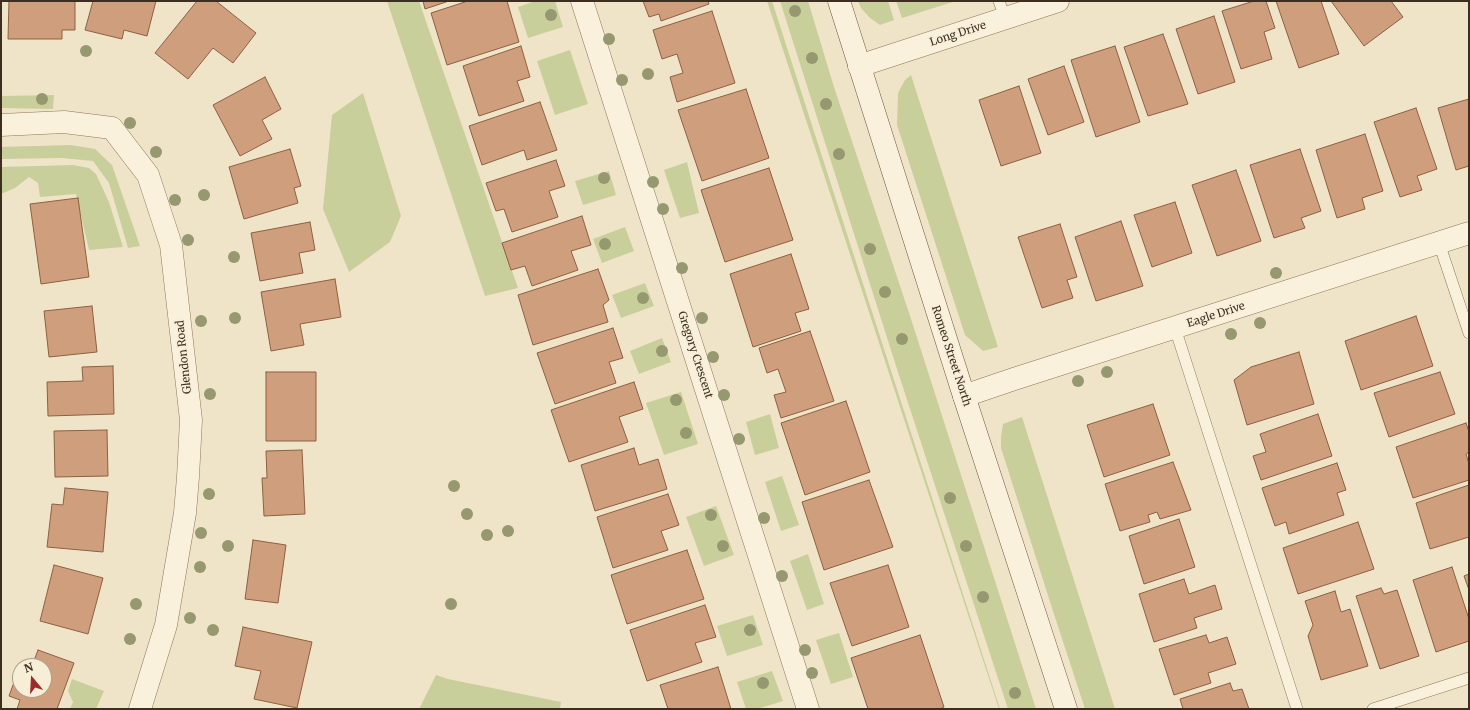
<!DOCTYPE html>
<style>
body{margin:0}
#map{position:relative;width:1470px;height:710px;overflow:hidden;background:#f0e4c8;font-family:Merriweather,serif}
canvas{display:block}
.frame{position:absolute;inset:0;border:2px solid #3d2e20;pointer-events:none}
.north{position:absolute;left:12px;top:658px;width:40px;height:40px;box-sizing:border-box;background:#f7eed8;border:1px solid #ada18e;border-radius:50%;rotate:342deg;font-size:11px;font-weight:700;line-height:16px;text-align:center;color:#3d2e20}
.north::after{content:'';display:block;margin:auto;width:14px;height:18px;background:#9e2a2b;clip-path:polygon(50% 0,100% 100%,50% 72%,0 100%)}
</style>
<div id="map">
<canvas width="1470" height="710"></canvas>
<div class="frame"></div>
<div class="north">N</div>
</div>
<script>
const ctx = document.querySelector('canvas').getContext('2d');
ctx.lineJoin = 'round';
function fill(path, color) {
  ctx.fillStyle = color;
  ctx.fill(path, 'evenodd');
}
function poly(rows) {
  const path = new Path2D();
  for (const r of rows) {
    path.moveTo(r[0], r[1]);
    for (let i = 2; i < r.length; i += 2) path.lineTo(r[i], r[i + 1]);
  }
  return path;
}
function stroke(path, color, width, dash) {
  ctx.strokeStyle = color;
  ctx.lineWidth = width;
  ctx.lineCap = dash ? 'butt' : 'round';
  ctx.setLineDash(dash || []);
  ctx.stroke(path);
}
function write(font, color, halo, rows, align = 'center') {
  ctx.font = font + ' Merriweather,serif';
  ctx.lineWidth = 3.5;
  ctx.setLineDash([]);
  ctx.textBaseline = 'middle';
  ctx.strokeStyle = halo;
  ctx.fillStyle = color;
  for (const [text, x, y, turn = 0] of rows) {
    ctx.save();
    ctx.translate(x, y);
    ctx.rotate((+turn || 0) * Math.PI / 180);
    ctx.textAlign = isNaN(turn) ? turn : align;
    if (halo) ctx.strokeText(text, 0, 0);
    ctx.fillText(text, 0, 0);
    ctx.restore();
  }
}
fill(poly([
 [387,1,419,1,518,288,485,296],
 [535,1,555,1,563,27,528,38,518,7],
 [767,1,772,1,1000,709,999,709],
 [780,1,808,1,834,87,913,325,1036,709,1008,709,896,366],
 [858,1,888,1,894,20,880,25,870,18,861,8],
 [896,1,956,1,902,18],
 [570,50,588,104,555,115,537,61],
 [911,75,998,347,983,351,965,335,897,125,898,93,905,80],
 [363,93,401,216,390,242,349,272,323,209,332,115],
 [54,95,53,109,1,108,1,96],
 [71,145,95,149,112,165,140,246,128,248,109,183,93,161,62,158,1,159,1,147],
 [687,162,699,213,680,218,664,170],
 [73,165,89,168,96,174,109,202,123,247,89,250,76,194,40,197,38,183,29,177,15,188,1,194,1,167],
 [609,171,616,195,583,205,575,181],
 [625,227,634,251,602,263,593,239],
 [645,283,654,306,621,318,612,295],
 [662,338,671,362,639,374,630,351],
 [681,392,698,444,664,455,646,403],
 [770,414,779,448,755,455,746,422],
 [1022,417,1044,486,1115,709,1085,709,1052,608,1001,448,1001,437,1003,424],
 [782,476,799,525,781,531,765,482],
 [716,506,734,555,704,566,686,517],
 [808,554,824,604,807,610,790,561],
 [753,615,763,645,727,656,717,626],
 [839,633,853,677,831,684,816,640],
 [772,671,783,701,757,709,746,709,737,682],
 [436,675,448,679,561,702,560,709,419,709],
 [72,679,104,691,96,709,70,709,73,702,68,691]
]), '#c9cf9b');
const building = poly([
 [9,1,75,1,75,30,62,30,62,39,8,39,9,1],
 [93,1,156,1,147,36,124,30,122,39,85,30,93,1],
 [197,1,216,1,256,33,233,63,213,48,188,79,155,53,197,1],
 [423,1,449,1,425,9,423,1],
 [468,1,507,1,519,42,447,65,431,13,468,1],
 [643,1,708,1,709,4,661,21,659,14,649,17,643,1],
 [1254,1,1266,1,1275,28,1264,32,1272,59,1241,69,1222,11,1254,1],
 [1276,1,1321,1,1339,54,1299,68,1276,1],
 [1331,1,1391,1,1403,17,1364,46,1331,1],
 [712,11,735,83,677,102,670,77,683,73,677,54,662,59,653,30,712,11],
 [1214,16,1235,82,1198,94,1176,29,1214,16],
 [1163,34,1188,104,1148,116,1124,47,1163,34],
 [521,46,530,77,517,81,524,101,479,116,463,66,521,46],
 [1115,46,1140,122,1096,137,1071,60,1115,46],
 [1064,66,1084,122,1048,135,1028,79,1064,66],
 [265,77,281,109,262,120,272,139,240,156,213,105,265,77],
 [1019,86,1041,153,1001,166,979,100,1019,86],
 [746,89,769,158,702,181,678,110,746,89],
 [1469,99,1469,166,1456,170,1438,108,1469,99],
 [540,102,557,150,527,160,524,150,482,165,469,126,540,102],
 [1416,108,1437,169,1417,176,1422,190,1400,197,1374,122,1416,108],
 [1365,134,1383,191,1362,198,1365,209,1337,218,1316,150,1365,134],
 [290,149,301,186,294,188,298,203,244,219,229,167,290,149],
 [1300,149,1321,211,1301,218,1305,228,1274,238,1250,165,1300,149],
 [556,160,565,186,549,191,558,217,512,232,504,209,496,211,486,183,556,160],
 [769,168,793,240,725,262,701,190,769,168],
 [1236,170,1261,241,1217,256,1192,185,1236,170],
 [78,198,89,277,41,284,30,204,78,198],
 [1175,202,1192,253,1152,267,1134,215,1175,202],
 [582,216,591,245,571,251,578,270,532,286,525,266,511,270,502,243,582,216],
 [1121,221,1143,286,1096,301,1075,237,1121,221],
 [310,222,315,250,299,253,303,273,260,281,251,233,310,222],
 [1060,224,1077,277,1067,280,1073,298,1042,308,1018,237,1060,224],
 [791,254,809,309,795,313,801,331,753,347,730,274,791,254],
 [598,269,609,300,603,305,608,322,533,345,518,295,598,269],
 [335,279,341,317,300,324,304,345,271,351,261,292,335,279],
 [92,306,97,352,49,357,44,311,92,306],
 [1416,316,1433,366,1361,390,1345,341,1416,316],
 [613,328,623,358,609,362,616,383,555,404,537,353,613,328],
 [810,331,834,401,781,418,774,395,786,392,778,369,767,373,759,348,810,331],
 [1299,352,1314,404,1247,425,1234,380,1251,367,1299,352],
 [113,366,114,414,48,416,47,382,83,381,82,367,113,366],
 [266,372,316,372,316,441,266,441,266,372],
 [1440,372,1455,414,1389,437,1374,393,1440,372],
 [634,382,643,409,619,417,628,442,569,462,551,410,634,382],
 [846,401,870,472,805,495,781,423,846,401],
 [1153,404,1170,455,1104,477,1087,425,1153,404],
 [1318,414,1332,456,1261,480,1253,456,1266,452,1260,434,1318,414],
 [1466,423,1469,432,1469,452,1466,454,1469,464,1469,480,1413,498,1396,447,1466,423],
 [107,430,108,476,55,477,54,431,107,430],
 [634,448,639,465,658,459,667,489,595,511,581,465,634,448],
 [302,450,305,514,264,516,262,478,267,478,266,451,302,450],
 [1173,462,1191,510,1160,519,1157,512,1148,515,1150,522,1120,531,1105,484,1173,462],
 [1337,463,1346,490,1337,493,1344,515,1289,534,1286,522,1275,526,1262,488,1337,463],
 [869,480,893,547,824,570,802,502,869,480],
 [1469,485,1469,537,1430,549,1416,503,1469,485],
 [65,488,108,492,103,552,47,547,52,504,63,505,65,488],
 [668,494,679,525,661,531,668,550,613,568,597,517,668,494],
 [1179,519,1195,567,1144,584,1129,536,1179,519],
 [1358,522,1374,569,1298,594,1283,548,1358,522],
 [253,540,286,545,278,603,245,599,253,540],
 [687,550,704,599,627,624,611,575,687,550],
 [54,565,103,578,88,634,40,621,54,565],
 [888,565,909,627,852,646,830,583,888,565],
 [1452,567,1469,619,1469,641,1436,652,1413,580,1452,567],
 [1469,574,1469,590,1464,576,1469,574],
 [1184,579,1189,594,1215,585,1222,609,1194,618,1197,628,1154,642,1139,594,1184,579],
 [1381,588,1384,594,1397,590,1419,656,1380,669,1356,596,1381,588],
 [1335,591,1341,612,1350,609,1368,666,1321,680,1308,636,1313,625,1305,601,1335,591],
 [705,605,716,637,695,643,702,662,647,681,630,630,705,605],
 [243,627,312,642,297,708,254,699,261,671,235,666,243,627],
 [920,635,944,707,940,709,868,709,851,658,920,635],
 [1206,635,1209,643,1227,637,1236,664,1208,673,1211,683,1174,695,1159,649,1206,635],
 [38,650,74,663,57,709,17,709,20,700,9,696,17,674,20,675,20,690,44,690,44,666,32,666,38,650],
 [718,667,731,709,668,709,660,685,718,667],
 [1230,683,1233,691,1242,689,1249,709,1183,709,1180,699,1230,683]
]);
fill(building, '#cf9f7d');
stroke(building, '#8d5f41', 1);
const lane = poly([
 [999,1,1005,18],
 [1439,243,1469,333],
 [1175,328,1297,709],
 [1373,709,1469,678]
]);
const street = poly([
 [582,1,808,709],
 [859,66,1058,1],
 [1,125,64,122,112,128,148,175,171,245,191,420,188,477,185,513,166,625,140,709],
 [964,396,1014,379,1469,233]
]);
const secondary = poly([
 [839,1,964,396,1066,709]
]);
stroke(lane, '#8d765c', 12);
stroke(street, '#8d765c', 23);
stroke(secondary, '#6f573f', 23);
stroke(lane, '#faf1dc', 11);
stroke(street, '#faf1dc', 22);
stroke(secondary, '#faf1dc', 22);
ctx.fillStyle = '#96986f';
for (const [x, y] of [
 [795,11],
 [551,15],
 [609,39],
 [86,51],
 [812,58],
 [648,74],
 [622,80],
 [42,99],
 [826,104],
 [130,123],
 [156,152],
 [839,154],
 [604,178],
 [653,182],
 [204,195],
 [175,200],
 [663,209],
 [188,240],
 [605,244],
 [870,249],
 [234,257],
 [682,268],
 [1276,273],
 [885,292],
 [643,298],
 [235,318],
 [702,318],
 [201,321],
 [1260,323],
 [1231,334],
 [902,339],
 [662,351],
 [713,357],
 [1107,372],
 [1078,381],
 [210,394],
 [724,395],
 [676,400],
 [686,433],
 [739,439],
 [454,486],
 [209,494],
 [950,498],
 [467,514],
 [711,515],
 [764,518],
 [508,531],
 [201,533],
 [487,535],
 [228,546],
 [723,546],
 [966,546],
 [200,567],
 [782,576],
 [983,597],
 [136,604],
 [451,604],
 [190,618],
 [213,630],
 [750,630],
 [130,639],
 [805,650],
 [812,673],
 [763,683],
 [1015,693]
]) {
  ctx.beginPath();
  ctx.arc(x, y, 6, 0, 2 * Math.PI);
  ctx.fill();
}
write('11px', '#3d2e20', '#f7eed8', [
 ["Long Drive",958,34,-18],
 ["Eagle Drive",1216,315,-18],
 ["Gregory Crescent",695,355,72],
 ["Romeo Street North",951,356,72],
 ["Glendon Road",184,357,-96]
]);
</script>
